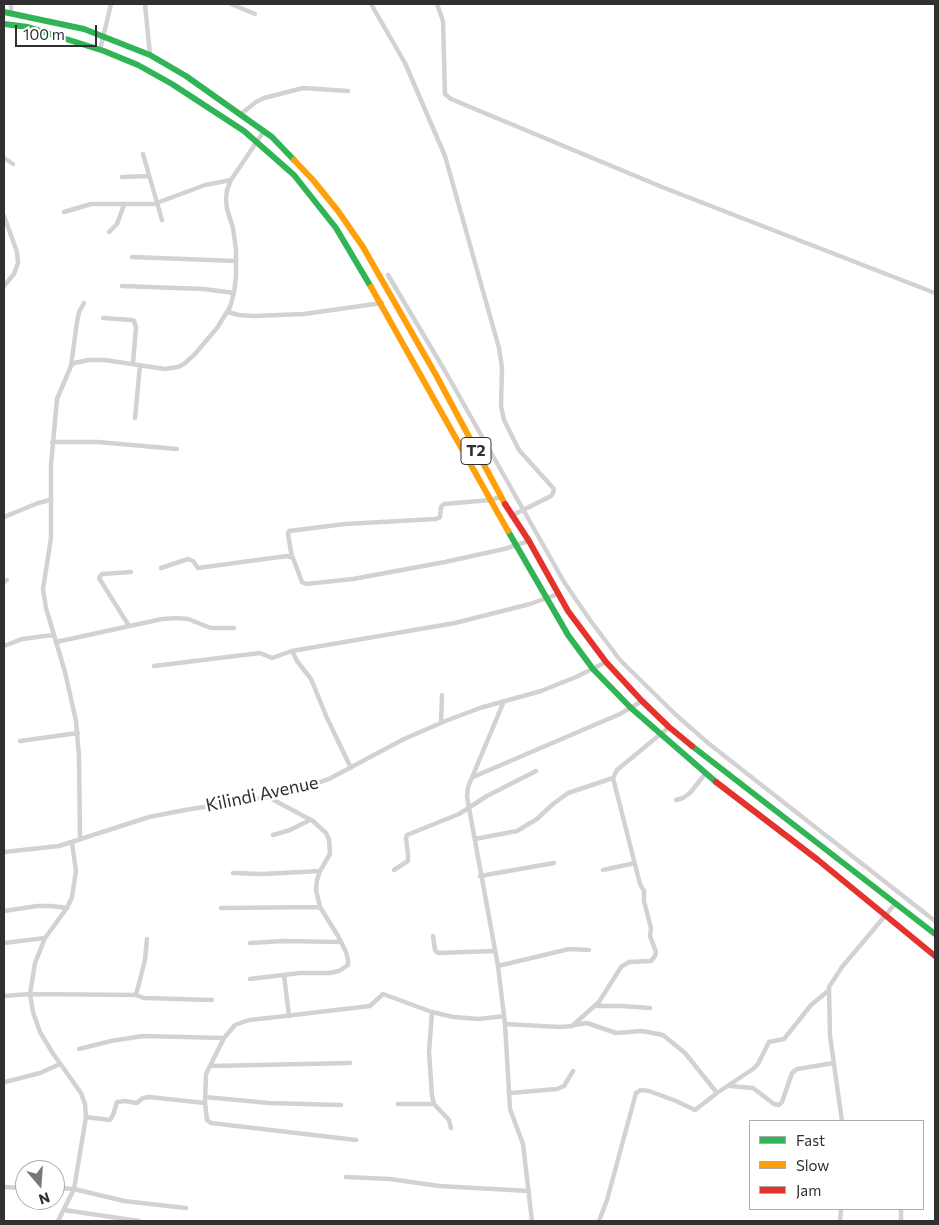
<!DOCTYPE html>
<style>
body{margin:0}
#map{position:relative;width:939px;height:1225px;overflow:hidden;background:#fff;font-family:Commissioner,sans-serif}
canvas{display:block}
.frame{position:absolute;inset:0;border:5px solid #303030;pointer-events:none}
.legend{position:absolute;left:749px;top:1120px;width:175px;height:90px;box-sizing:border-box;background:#fff;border:1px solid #acacac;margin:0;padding:6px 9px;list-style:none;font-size:15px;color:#303030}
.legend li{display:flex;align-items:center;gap:10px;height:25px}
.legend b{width:25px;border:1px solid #acacac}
.north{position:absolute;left:15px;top:1160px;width:50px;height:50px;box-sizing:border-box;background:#fff;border:1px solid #acacac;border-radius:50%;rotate:162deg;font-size:14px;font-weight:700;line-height:20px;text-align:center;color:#303030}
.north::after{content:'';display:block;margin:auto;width:18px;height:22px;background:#787878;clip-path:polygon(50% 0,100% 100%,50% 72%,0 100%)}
.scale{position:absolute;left:15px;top:25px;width:82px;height:22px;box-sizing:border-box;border:2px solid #303030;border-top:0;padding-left:6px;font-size:15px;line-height:18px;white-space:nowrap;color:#303030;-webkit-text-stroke:4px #fff;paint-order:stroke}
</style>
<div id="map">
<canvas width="939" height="1225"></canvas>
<div class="frame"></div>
<ul class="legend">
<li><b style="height:6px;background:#30b455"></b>Fast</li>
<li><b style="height:6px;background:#ff9f0a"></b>Slow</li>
<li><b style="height:6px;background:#e5322d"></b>Jam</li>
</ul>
<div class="north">N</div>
<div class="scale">100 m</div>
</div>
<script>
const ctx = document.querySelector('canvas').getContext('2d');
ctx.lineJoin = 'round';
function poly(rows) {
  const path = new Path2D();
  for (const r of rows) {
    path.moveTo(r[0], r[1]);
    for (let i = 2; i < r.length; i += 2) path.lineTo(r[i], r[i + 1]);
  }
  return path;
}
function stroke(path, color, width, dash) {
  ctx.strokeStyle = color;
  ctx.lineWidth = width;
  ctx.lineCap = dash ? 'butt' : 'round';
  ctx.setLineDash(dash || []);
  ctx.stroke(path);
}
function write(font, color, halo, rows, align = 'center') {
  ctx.font = font + ' Commissioner,sans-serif';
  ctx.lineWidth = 5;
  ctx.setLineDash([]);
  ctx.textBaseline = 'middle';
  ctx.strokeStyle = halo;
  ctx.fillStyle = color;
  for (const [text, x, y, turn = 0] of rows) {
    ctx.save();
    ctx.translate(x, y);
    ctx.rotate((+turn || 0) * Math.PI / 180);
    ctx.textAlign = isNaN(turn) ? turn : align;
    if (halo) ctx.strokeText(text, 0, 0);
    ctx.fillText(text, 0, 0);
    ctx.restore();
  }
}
stroke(poly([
 [145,4,150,55],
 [231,4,255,14],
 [371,4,405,63,445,156,499,348,502,368,501,406,504,420,519,450,554,489,553,493,551,496,511,516],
 [437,4,443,21,445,94,451,99,662,187,935,293],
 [11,13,11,4],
 [100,50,111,4],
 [241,114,256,102,264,98,303,88,348,91],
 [143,154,162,220],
 [4,158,13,164],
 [122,177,149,176],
 [64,212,91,204,154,204,205,185,231,180],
 [4,216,17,252,18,263,14,274,4,286],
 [109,232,117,224,124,205],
 [132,257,236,261],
 [388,275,445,371,564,582,590,620,620,660,675,714,708,743,935,921],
 [122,286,204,289,234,293],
 [228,312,239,315,254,316,304,314,382,303],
 [103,318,131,320,134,321,136,327,133,363],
 [71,366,77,322,79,312,84,303],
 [135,418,140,365],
 [52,442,98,442,177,449],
 [4,517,38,503,50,500],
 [292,557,288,534,289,531,345,524,436,519,440,517,441,507,444,504,490,500,501,497],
 [161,568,188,559,193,561,198,568,287,556,293,558,302,582,306,584,353,579,445,562,504,549,529,541],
 [4,582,7,580],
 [129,626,99,578,102,574,131,572],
 [56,642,162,619,177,618,188,619,211,628,234,628],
 [4,646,22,639,53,635],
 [292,651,297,661,311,679,327,718,351,768],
 [154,666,260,653,272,658,292,651,455,623,530,604,558,594],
 [504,701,468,787,467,797,498,966,505,1024,510,1109,523,1144,532,1221],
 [441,723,442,695],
 [20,741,78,733],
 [473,777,620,714,642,701],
 [676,800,683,798,690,793,705,774],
 [273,835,290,830,310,820],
 [80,839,79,756,76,721,65,672,46,608,43,589,51,538,51,465,57,399,71,366,74,363,89,360,105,360,165,369,178,367,184,364,195,354,217,328,230,307,234,293,236,276,236,250,233,228,227,209,226,199,227,190,231,180,264,131],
 [475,839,517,831,537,819,553,804,568,793,613,778],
 [4,852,59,846,149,817,185,810,268,797,308,786,329,779,404,739,448,720,480,708,541,691,576,677,606,662],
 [394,870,408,861,408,855,406,838,407,835,459,814,487,796,536,771],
 [603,870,635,863],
 [233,873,263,874,320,871],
 [480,876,554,863],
 [221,908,320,907],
 [4,911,37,906,51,906,67,908],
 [433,936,435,950,438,953,494,951],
 [4,943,45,938],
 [250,943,283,941,341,942],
 [498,966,569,949,589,950],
 [284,975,289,1016],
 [250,979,300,973,330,973,339,971,348,965,348,960,346,952,338,936,320,907,316,890,317,880,320,871,330,854,329,839,326,833,313,821,268,797],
 [136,995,145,960,147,939],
 [4,996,30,994,136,995,144,998,212,1000],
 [595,1006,622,1006,650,1008],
 [432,1012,429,1052,432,1096,434,1104,449,1120,451,1128],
 [505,1024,560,1027,572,1026,599,1002,621,967,629,962,651,961,655,956,656,952,650,936,651,928,644,901,644,891,640,884,613,778,617,770,669,727],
 [574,1025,587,1023,616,1033,642,1031,663,1035,685,1053,717,1093],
 [79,1049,111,1041,143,1036,224,1038],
 [211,1066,350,1063],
 [5,1082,40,1073,60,1064],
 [730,1086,753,1088,774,1104,779,1105,782,1102,792,1073,797,1069,834,1063],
 [510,1093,557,1089,564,1086,573,1071],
 [205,1097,269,1103,341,1105],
 [398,1104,434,1104],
 [86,1117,110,1120,113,1115,117,1102,125,1101,137,1103,143,1098,149,1097,205,1103],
 [842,1121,830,1036,829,987,842,967,895,904],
 [356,1140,211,1123,207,1120,205,1103,206,1074,224,1038,235,1025,249,1020,268,1018,370,1006,383,994,432,1012,453,1017,479,1019,504,1016],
 [346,1177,390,1179,439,1186,529,1191],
 [4,1187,25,1188],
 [55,1188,74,1189,124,1201,186,1208],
 [64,1210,139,1221],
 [58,1221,74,1189,86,1117,85,1104,81,1093,52,1052,40,1032,33,1012,30,994,35,963,45,938,67,908,72,897,76,871,72,843],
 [599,1221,607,1200,636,1093,641,1090,649,1091,676,1101,695,1110,717,1093,753,1069,758,1064,769,1042,784,1039,811,1005,828,991],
 [840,1221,841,1209],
 [901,1221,901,1209]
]), '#d2d2d2', 4.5);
stroke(poly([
 [4,12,84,29,150,55,186,76,272,137,294,160],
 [4,24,28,27,104,51,138,65,172,84,244,131,294,175,336,228,371,287],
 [508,531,568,635,593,669,631,708,716,782],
 [692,746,935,934]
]), '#30b455', 6);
stroke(poly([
 [294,160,313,180,338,211,363,247,436,375,505,504],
 [371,287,508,531]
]), '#ff9f0a', 6);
stroke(poly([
 [505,504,529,541,568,611,606,662,642,701,669,727,692,746],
 [716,782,818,860,935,956]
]), '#e5322d', 6);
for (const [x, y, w] of [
 [476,451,30]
]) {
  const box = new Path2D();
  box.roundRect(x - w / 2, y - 13.5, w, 27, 4);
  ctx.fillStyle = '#fff';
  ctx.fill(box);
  stroke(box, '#303030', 1);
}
write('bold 16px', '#303030', null, [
 ["T2",476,451]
]);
write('18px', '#303030', '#fff', [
 ["Kilindi Avenue",262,794,-12]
]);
</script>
